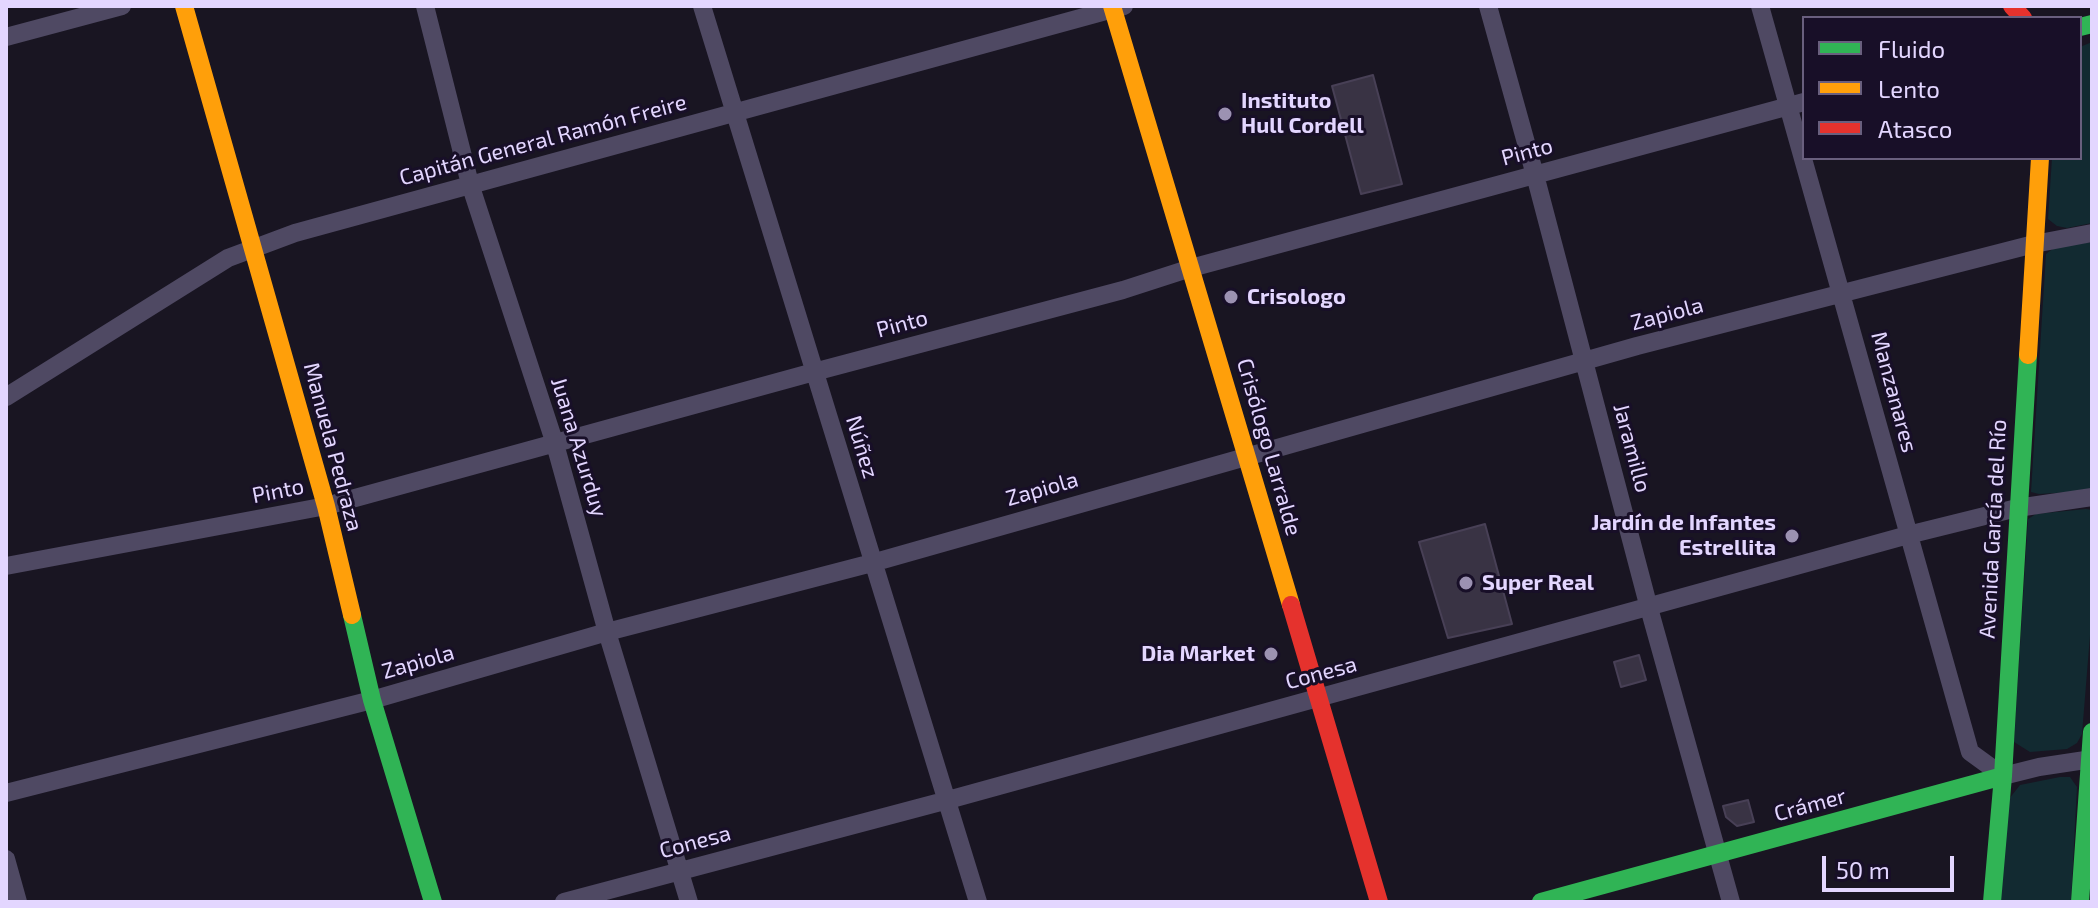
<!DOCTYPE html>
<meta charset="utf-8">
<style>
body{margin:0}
#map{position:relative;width:2098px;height:908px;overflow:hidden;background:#191522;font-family:"Exo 2",sans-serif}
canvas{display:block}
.frame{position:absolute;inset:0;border:8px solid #e3d6ff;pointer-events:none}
.legend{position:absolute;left:1802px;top:16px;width:280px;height:144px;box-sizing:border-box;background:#180f28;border:2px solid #695f7e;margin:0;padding:10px 14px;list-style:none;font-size:24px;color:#e3d6ff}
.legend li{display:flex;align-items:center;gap:16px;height:40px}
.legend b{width:40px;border:2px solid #695f7e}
.scale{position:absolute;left:1822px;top:856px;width:132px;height:36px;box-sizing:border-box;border:4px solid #e3d6ff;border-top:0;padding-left:10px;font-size:24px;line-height:28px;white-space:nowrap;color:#e3d6ff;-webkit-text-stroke:6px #180f28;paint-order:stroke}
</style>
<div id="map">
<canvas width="2098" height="908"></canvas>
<div class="frame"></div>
<ul class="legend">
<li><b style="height:10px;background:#30b455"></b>Fluido</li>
<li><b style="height:10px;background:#ff9f0a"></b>Lento</li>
<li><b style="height:10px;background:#e5322d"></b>Atasco</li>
</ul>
<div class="scale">50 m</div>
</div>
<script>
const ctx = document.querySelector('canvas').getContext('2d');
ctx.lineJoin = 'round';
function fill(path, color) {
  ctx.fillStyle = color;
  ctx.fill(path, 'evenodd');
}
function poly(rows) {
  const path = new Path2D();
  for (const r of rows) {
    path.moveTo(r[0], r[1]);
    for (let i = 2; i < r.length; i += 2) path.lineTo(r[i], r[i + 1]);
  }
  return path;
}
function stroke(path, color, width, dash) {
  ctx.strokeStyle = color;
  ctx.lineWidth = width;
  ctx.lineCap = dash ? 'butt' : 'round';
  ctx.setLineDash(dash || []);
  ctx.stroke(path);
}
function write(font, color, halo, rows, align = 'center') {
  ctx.font = font + ' "Exo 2",sans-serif';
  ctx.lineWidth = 6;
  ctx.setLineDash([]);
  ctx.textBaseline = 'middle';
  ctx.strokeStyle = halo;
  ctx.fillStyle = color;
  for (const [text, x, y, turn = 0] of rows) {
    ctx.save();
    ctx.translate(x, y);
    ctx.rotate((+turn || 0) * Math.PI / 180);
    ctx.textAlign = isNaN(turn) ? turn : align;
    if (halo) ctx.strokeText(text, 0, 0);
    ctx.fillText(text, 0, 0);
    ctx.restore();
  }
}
fill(poly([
 [2092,42,2092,223,2067,228,2057,226,2048,219,2052,158,2080,158,2080,47],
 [2092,242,2092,488,2088,491,2039,494,2031,492,2046,254,2055,247],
 [2086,509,2092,510,2092,611,2082,734,2077,743,2067,749,2030,752,2014,742,2028,519,2036,514],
 [2060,777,2070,777,2077,787,2071,902,2000,902,2009,799,2020,785]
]), '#122a31');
const building = poly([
 [1373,75,1402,184,1361,194,1332,86,1373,75],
 [1485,524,1512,624,1448,638,1419,542,1485,524],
 [1639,655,1646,680,1621,687,1614,662,1639,655],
 [1748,800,1754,822,1737,826,1726,817,1723,806,1748,800]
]);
fill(building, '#393344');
stroke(building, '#484056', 2);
stroke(poly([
 [425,6,470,184,555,444,607,632,689,902],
 [702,6,978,902],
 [1488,6,1535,175,1649,608,1731,902],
 [1760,6,1970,752,2003,776,2039,767,2092,759],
 [6,37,122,6],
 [6,397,228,258,295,233,1124,6],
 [6,566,326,506,814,372,1123,290,1191,268,1804,102],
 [6,793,372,700,607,632,872,563,1637,346,2034,244,2092,233],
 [6,859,18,902],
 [564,902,948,800,1908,535,2017,508,2092,497]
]), '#4f4963', 18);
stroke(poly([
 [2080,27,2092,24],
 [352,615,372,700,433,902],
 [1541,902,2003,776],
 [1992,902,2003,776,2028,355],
 [2080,902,2092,732]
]), '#30b455', 18);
stroke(poly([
 [184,6,326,506,352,615],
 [1112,6,1291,605],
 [2028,355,2040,158]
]), '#ff9f0a', 18);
stroke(poly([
 [2012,6,2023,18],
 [1291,605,1379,902]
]), '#e5322d', 18);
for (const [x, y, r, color] of [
 [1225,114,8,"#9c92b2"],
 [1231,297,8,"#9c92b2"],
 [1792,536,8,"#9c92b2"],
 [1466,583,8,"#9c92b2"],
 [1271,654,8,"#9c92b2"]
]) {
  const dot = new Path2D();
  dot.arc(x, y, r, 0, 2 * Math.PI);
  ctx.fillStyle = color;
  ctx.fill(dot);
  stroke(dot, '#180f28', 3);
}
write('bold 22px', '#e3d6ff', '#180f28', [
 ["Instituto",1241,101],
 ["Hull Cordell",1241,126],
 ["Crisologo",1247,297],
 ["Jardín de Infantes",1776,523,"right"],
 ["Estrellita",1776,548,"right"],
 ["Super Real",1482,583],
 ["Dia Market",1255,654,"right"]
], 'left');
write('22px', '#e3d6ff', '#180f28', [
 ["Capitán General Ramón Freire",543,140,-15],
 ["Pinto",1527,152,-15],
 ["Zapiola",1667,314,-15],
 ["Pinto",902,324,-15],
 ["Manzanares",1894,392,75],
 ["Manuela Pedraza",333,447,75],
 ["Juana Azurduy",579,447,73],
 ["Núñez",862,447,73],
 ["Crisólogo Larralde",1269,447,74],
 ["Jaramillo",1632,448,75],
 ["Zapiola",1042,489,-16],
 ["Pinto",278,491,-11],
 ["Avenida García del Río",1993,529,-87],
 ["Zapiola",418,662,-16],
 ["Conesa",1321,673,-15],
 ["Crámer",1810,805,-15],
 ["Conesa",695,842,-15]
]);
</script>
